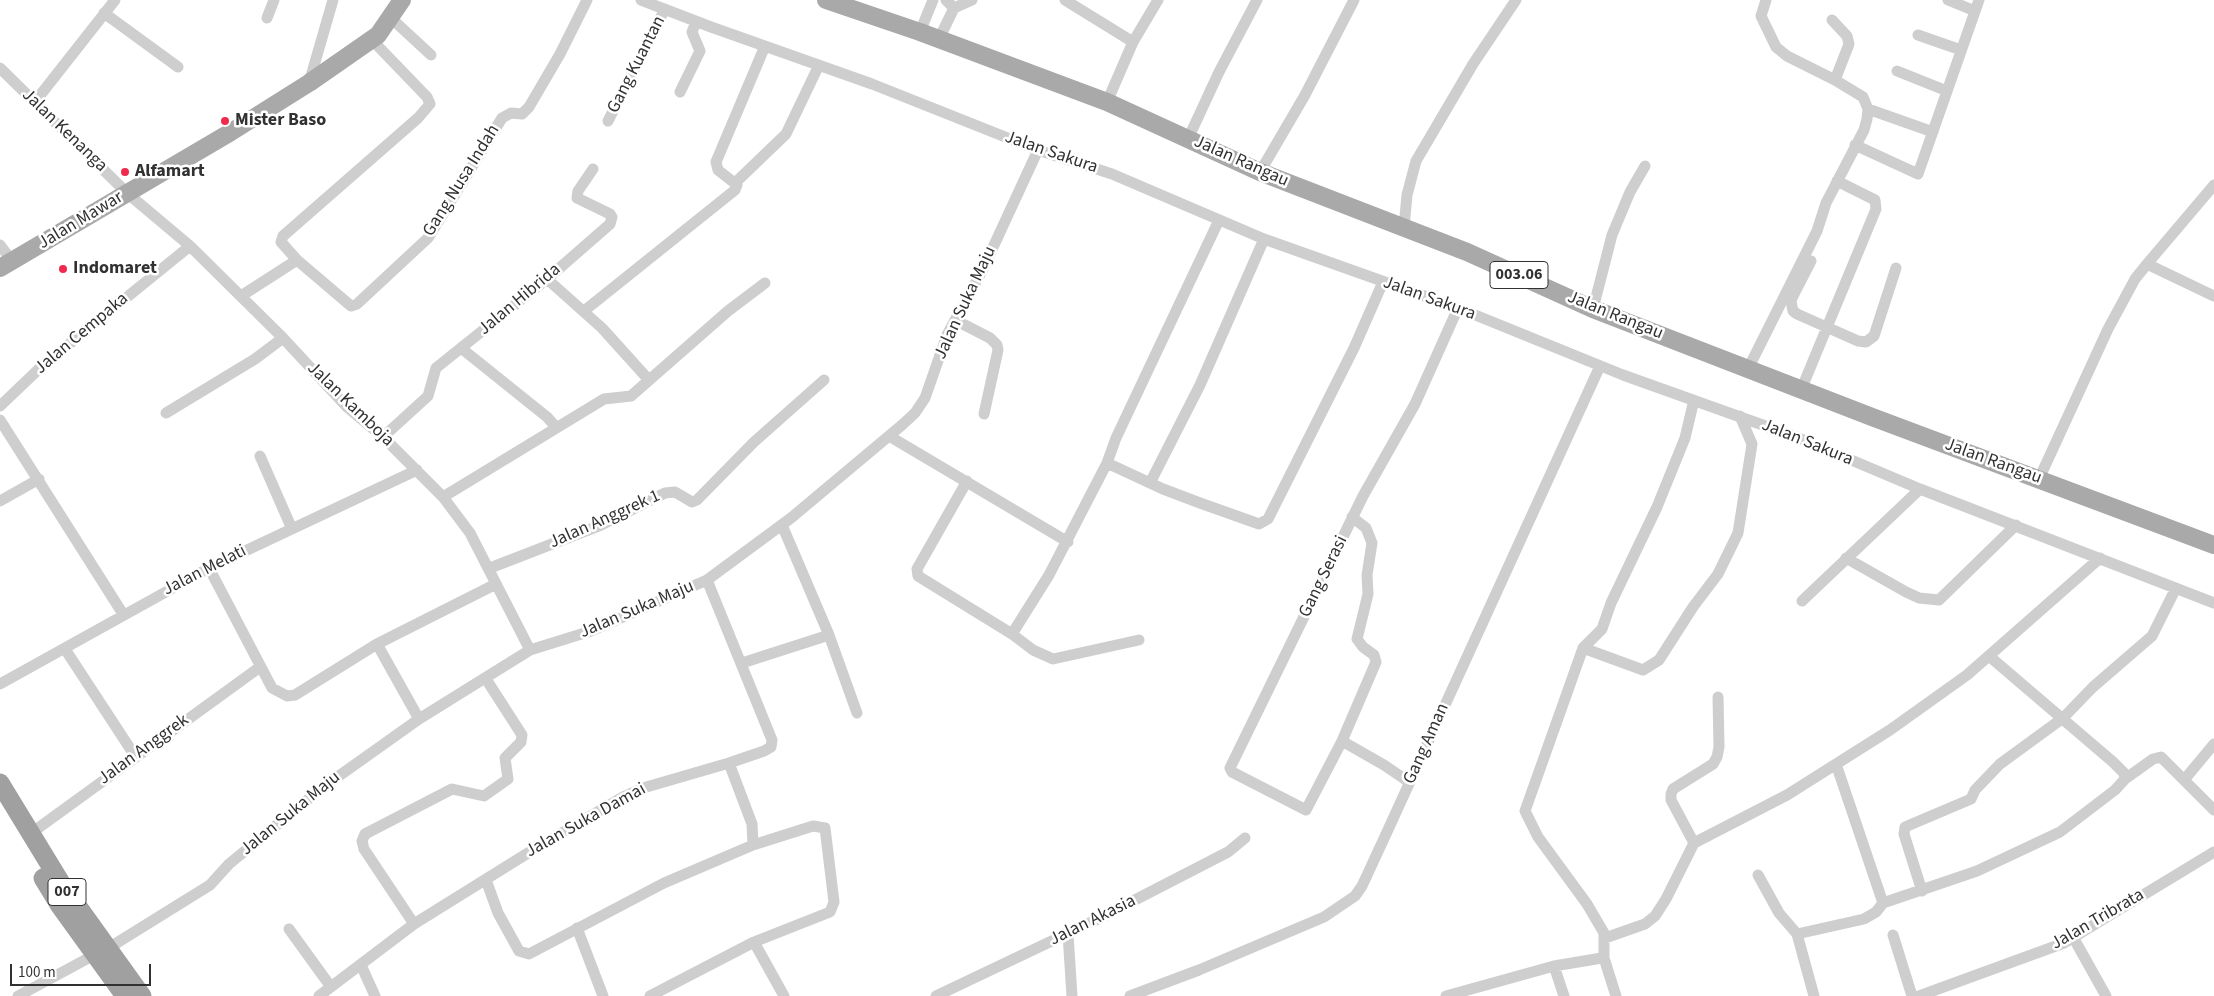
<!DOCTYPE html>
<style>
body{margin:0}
#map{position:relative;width:2214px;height:996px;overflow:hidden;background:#fff;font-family:"Source Sans 3",sans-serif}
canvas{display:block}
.scale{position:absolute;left:10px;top:964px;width:141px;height:22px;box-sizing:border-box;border:2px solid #313131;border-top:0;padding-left:6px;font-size:15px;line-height:18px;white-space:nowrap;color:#313131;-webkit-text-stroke:4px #fff;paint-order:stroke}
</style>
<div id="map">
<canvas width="2214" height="996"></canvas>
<div class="scale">100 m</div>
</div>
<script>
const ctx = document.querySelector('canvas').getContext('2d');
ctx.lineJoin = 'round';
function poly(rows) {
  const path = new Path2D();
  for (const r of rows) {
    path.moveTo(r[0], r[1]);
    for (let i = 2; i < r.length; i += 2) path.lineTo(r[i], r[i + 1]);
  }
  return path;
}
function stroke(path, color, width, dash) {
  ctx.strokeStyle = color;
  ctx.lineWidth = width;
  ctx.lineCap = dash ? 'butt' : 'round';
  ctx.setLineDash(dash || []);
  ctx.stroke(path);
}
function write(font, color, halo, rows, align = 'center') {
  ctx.font = font + ' "Source Sans 3",sans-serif';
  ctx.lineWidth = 5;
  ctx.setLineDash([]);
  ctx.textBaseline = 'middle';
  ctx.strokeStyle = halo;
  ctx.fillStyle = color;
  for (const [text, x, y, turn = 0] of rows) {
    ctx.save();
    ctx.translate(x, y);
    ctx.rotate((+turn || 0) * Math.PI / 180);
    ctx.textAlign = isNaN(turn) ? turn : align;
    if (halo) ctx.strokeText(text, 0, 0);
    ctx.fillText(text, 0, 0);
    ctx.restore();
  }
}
stroke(poly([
 [641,0,711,27,872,84,1038,150,1112,174,1264,239,1458,308,1623,375,1799,438,1920,489,2214,603],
 [1065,0,1133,42],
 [1766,0,1761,16,1776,47,1787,56,1835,80],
 [1948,0,1975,11],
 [954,8,972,0],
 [104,13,178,67],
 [267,18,274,0],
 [391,18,431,55],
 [920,32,933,0],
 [1918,35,1961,50],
 [939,39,954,8,946,0],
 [372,40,427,97,430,104,418,118,283,236,281,242,297,260,351,306,357,304,428,238,502,118,511,113,522,114,529,107,560,54,587,0],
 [0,68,127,193,190,246,283,338,347,407,383,437,443,497,470,533,530,650],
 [1897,71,1947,91],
 [309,83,333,0],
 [680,92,700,51,692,32,696,22],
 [1107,102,1133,42,1158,0],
 [34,103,115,0],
 [1868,109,1933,132],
 [608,121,665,9],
 [1188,139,1219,72,1257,0],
 [1855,145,1918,174,1979,0],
 [1260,172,1305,95,1354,0],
 [735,183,786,134,819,65],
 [1219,220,1116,438,1107,463,1163,489,1200,503,1259,524,1268,519,1354,348,1383,282],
 [1404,227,1407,195,1416,161,1473,64,1516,0],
 [0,245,12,261],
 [1811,261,1793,296,1791,301,1793,311,1797,314,1858,341,1866,342,1874,336,1896,268],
 [2147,264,2214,185],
 [547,279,602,328,648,379],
 [241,296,297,260],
 [1593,309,1612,235,1630,192,1645,166],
 [584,311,735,190,737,185,718,170,716,162,765,46],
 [955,320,990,338,997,345,998,350,984,414],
 [461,348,547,417,555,426],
 [1748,369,1817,231,1826,203,1864,130,1867,119,1868,109,1863,97,1835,80,1849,44,1847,36,1832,20],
 [1801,390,1876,209,1875,200,1837,181],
 [0,406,42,366,190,246],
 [166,413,255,359,283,338],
 [0,420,123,614],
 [889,436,1068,542],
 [383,437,428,396,436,368,547,279,610,224,612,217,610,214,577,198,578,191,593,169],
 [260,456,292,529],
 [2039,479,2108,329,2135,279,2147,264,2214,296],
 [967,481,917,569,918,576,1012,634,1033,650,1053,659,1139,640],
 [1150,483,1200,385,1264,239],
 [443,497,604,399,631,396,728,311,765,283],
 [0,501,39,479],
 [782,525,829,635,857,713],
 [1846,558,1906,592,1919,598,1939,600,2016,525],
 [209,568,272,688,287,696,295,695,377,644,496,584],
 [490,568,601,525,665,493,675,492,692,502,697,500,754,442,824,380],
 [1802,601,1920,489],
 [1012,634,1049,575,1107,463],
 [377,644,419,719],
 [1583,648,1643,670,1659,660,1693,607,1718,574,1738,533,1752,444,1740,416],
 [65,649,135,756],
 [742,663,829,635],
 [0,684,209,568,417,470],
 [1342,741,1376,662,1374,655,1363,647,1357,639,1368,594,1367,575,1372,543,1366,528,1352,517],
 [1836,764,1883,903],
 [2125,779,2153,759,2161,757,2214,810],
 [2184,780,2214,744],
 [1409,782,1384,765,1342,741,1306,810,1232,772,1230,768,1363,496,1415,404,1458,308],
 [30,834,260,667],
 [1694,843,1787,795,1890,730,1967,675,2100,558],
 [1758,875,1779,913,1797,934,1814,996],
 [486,880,498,913,519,951,529,954,664,883,753,845,752,824,729,763],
 [1922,891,1904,834,1905,827,1971,799,1975,790,2000,764,2063,718,2093,687,2152,636,2176,588],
 [414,924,364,849,362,841,365,834,452,789,484,796,508,779,505,758,521,742,522,735,486,679],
 [577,928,603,996],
 [289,929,331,987],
 [1068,934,1072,996],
 [1797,934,1864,919,1876,912,1883,903,1977,871,2060,832,2115,790,2125,779,2124,773,2113,762,1989,656],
 [1893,935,1912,996],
 [2073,937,2106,996],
 [1605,938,1645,924,1655,916,1666,899,1694,843,1671,800,1671,794,1673,789,1713,764,1717,757,1719,747,1718,697],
 [754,942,784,996],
 [107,949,210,885,229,864,322,788,419,719,530,650,591,631,707,580,791,518,902,425,915,413,925,398,947,335,983,269,1038,150],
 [1604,958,1604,933,1587,904,1538,837,1525,811,1583,648,1602,629,1611,603,1657,507,1685,438,1694,400],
 [361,965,375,996],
 [1554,966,1564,996],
 [18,996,96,954],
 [319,996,414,924,536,848,623,797,643,788,729,763,764,751,771,747,772,740,707,580],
 [650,996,754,942,830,912,834,902,825,828,813,826,753,845],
 [936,996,1098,919,1228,852,1245,838],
 [1130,996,1199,970,1324,917,1355,896,1362,886,1387,832,1600,366],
 [1446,996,1554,966,1602,958,1604,958,1616,996],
 [1919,996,2064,943,2214,852]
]), '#cecece', 11);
stroke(poly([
 [826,0,920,32,1107,102,1260,172,1467,252,1593,309,1872,417,2214,545],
 [0,268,231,132,309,83,378,35,402,0]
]), '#a9a9a9', 18);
stroke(poly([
 [0,783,61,883,142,996],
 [43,878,60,906,125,996]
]), '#a0a0a0', 19);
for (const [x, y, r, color] of [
 [225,121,5,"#f02a4d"],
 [125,172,5,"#f02a4d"],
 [63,269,5,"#f02a4d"]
]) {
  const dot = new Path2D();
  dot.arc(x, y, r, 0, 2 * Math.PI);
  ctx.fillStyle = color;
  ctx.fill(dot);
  stroke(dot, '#fff', 2);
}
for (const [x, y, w] of [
 [1519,275,58],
 [67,892,38]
]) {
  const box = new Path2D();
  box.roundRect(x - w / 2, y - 13.5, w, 27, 4);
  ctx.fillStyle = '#fff';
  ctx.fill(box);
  stroke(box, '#313131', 1);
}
write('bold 16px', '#313131', null, [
 ["003.06",1519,275],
 ["007",67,892]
]);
write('18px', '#313131', '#fff', [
 ["Gang Kuantan",637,65,-63],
 ["Jalan Kenanga",64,131,44],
 ["Jalan Sakura",1051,153,19],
 ["Jalan Rangau",1241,162,24],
 ["Gang Nusa Indah",462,181,-58],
 ["Jalan Mawar",81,221,-31],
 ["Jalan Sakura",1429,299,20],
 ["Jalan Hibrida",520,300,-40],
 ["Jalan Suka Maju",966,303,-65],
 ["Jalan Rangau",1615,316,22],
 ["Jalan Cempaka",82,334,-40],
 ["Jalan Kamboja",350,405,44],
 ["Jalan Sakura",1807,443,22],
 ["Jalan Rangau",1993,462,20],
 ["Jalan Anggrek 1",605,520,-24],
 ["Jalan Melati",205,571,-27],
 ["Gang Serasi",1324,577,-64],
 ["Jalan Suka Maju",637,610,-23],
 ["Gang Aman",1427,744,-66],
 ["Jalan Anggrek",144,750,-36],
 ["Jalan Suka Maju",291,814,-39],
 ["Jalan Suka Damai",586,821,-29],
 ["Jalan Tribrata",2098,920,-30],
 ["Jalan Akasia",1093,921,-26]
]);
write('bold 18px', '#313131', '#fff', [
 ["Mister Baso",235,121],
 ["Alfamart",135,172],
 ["Indomaret",73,269]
], 'left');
</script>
